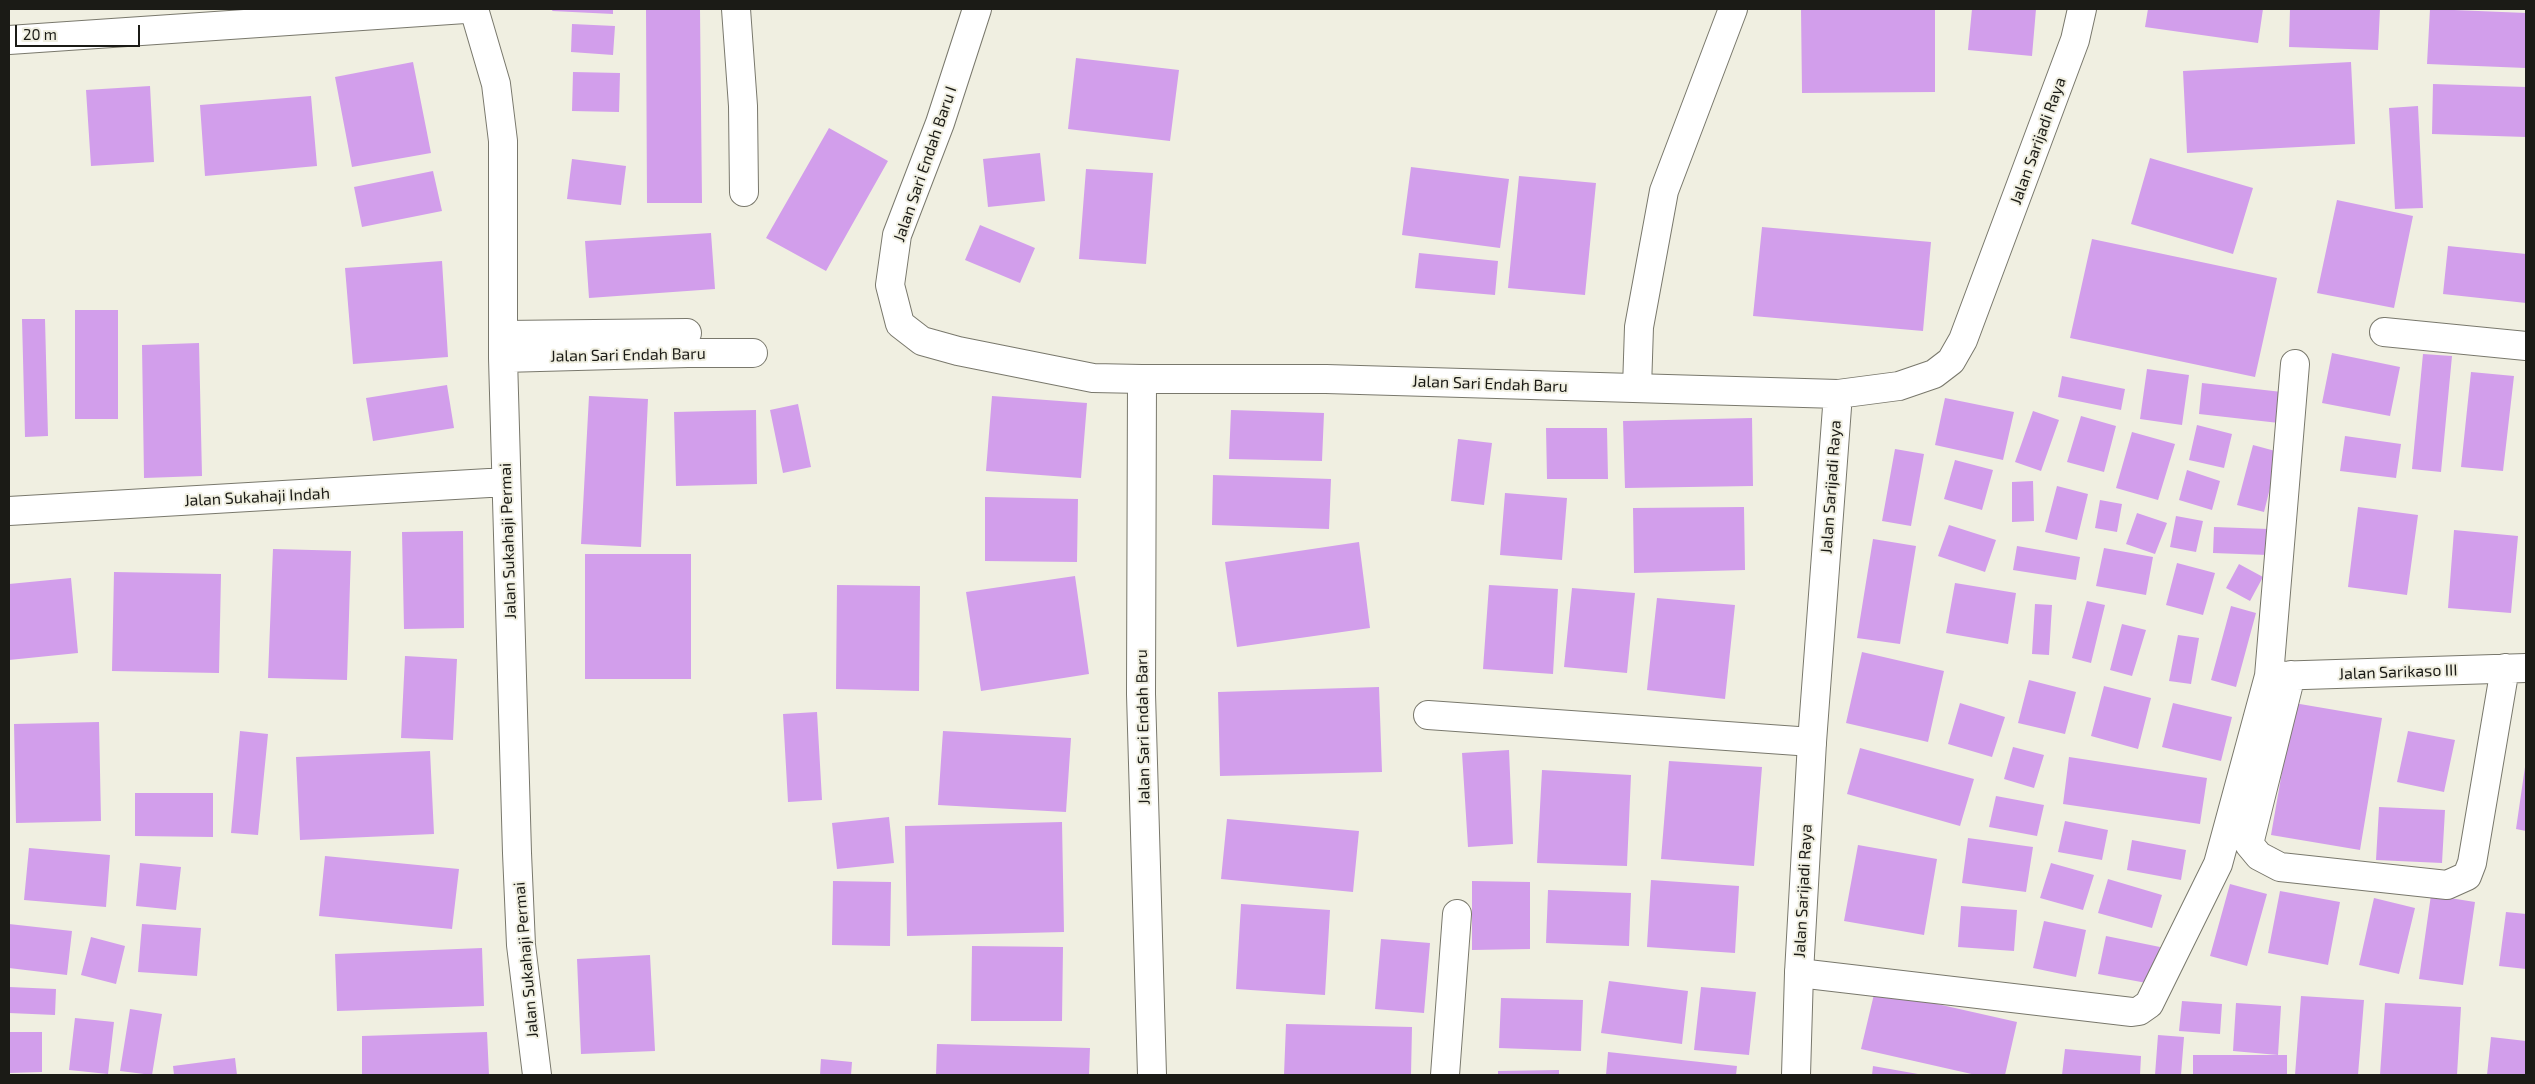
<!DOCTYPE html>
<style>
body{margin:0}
#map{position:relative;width:2535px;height:1084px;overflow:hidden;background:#f0efe1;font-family:"Exo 2",sans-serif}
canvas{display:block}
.frame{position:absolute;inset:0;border:10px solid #1b1b16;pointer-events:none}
.scale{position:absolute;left:15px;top:25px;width:125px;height:22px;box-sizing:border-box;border:2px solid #1b1b16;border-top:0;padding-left:6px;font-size:15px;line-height:18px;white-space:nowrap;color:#1b1b16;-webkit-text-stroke:4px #f0efe1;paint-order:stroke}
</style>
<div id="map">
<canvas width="2535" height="1084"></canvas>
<div class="frame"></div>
<div class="scale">20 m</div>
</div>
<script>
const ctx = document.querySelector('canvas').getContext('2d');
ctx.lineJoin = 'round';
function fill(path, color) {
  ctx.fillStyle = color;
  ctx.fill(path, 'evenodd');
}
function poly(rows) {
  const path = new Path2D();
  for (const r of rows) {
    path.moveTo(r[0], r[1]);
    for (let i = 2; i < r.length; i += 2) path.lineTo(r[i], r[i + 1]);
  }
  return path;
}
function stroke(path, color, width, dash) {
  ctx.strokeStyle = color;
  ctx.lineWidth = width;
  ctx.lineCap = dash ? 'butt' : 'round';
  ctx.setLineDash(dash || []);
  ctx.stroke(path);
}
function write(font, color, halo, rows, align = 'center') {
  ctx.font = font + ' "Exo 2",sans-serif';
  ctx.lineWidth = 4;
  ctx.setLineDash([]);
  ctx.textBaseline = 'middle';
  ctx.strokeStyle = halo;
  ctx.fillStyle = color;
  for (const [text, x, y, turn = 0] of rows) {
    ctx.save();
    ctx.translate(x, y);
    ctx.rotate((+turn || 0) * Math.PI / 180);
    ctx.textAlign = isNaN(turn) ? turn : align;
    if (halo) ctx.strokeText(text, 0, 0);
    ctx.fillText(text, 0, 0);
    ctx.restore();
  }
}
fill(poly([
 [553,9,613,9,613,14,552,11],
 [646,9,700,9,702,203,647,203],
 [1801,9,1935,9,1935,92,1802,93],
 [1972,9,2036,9,2032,56,1968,50],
 [2148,9,2263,9,2258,43,2145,27],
 [2290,9,2380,9,2378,50,2289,47],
 [2430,9,2526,13,2526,68,2427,64],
 [572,24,615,26,613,55,571,52],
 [1076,58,1179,70,1170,141,1068,129],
 [413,62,431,153,352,167,335,77],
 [2351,62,2355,144,2187,153,2183,71],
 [573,72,620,73,619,112,572,111],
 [2433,84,2526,87,2526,137,2432,134],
 [150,86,154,162,91,166,86,90],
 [311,96,317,166,205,176,200,105],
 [2418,106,2423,208,2395,209,2389,108],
 [829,128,888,161,826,271,766,238],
 [1040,153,1045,201,988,207,983,159],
 [2150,158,2253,188,2233,254,2131,224],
 [572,159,626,166,621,205,567,199],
 [1411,167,1509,179,1500,248,1402,235],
 [1086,169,1153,173,1146,264,1079,259],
 [433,171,442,211,362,227,354,187],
 [1519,176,1596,183,1585,295,1508,288],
 [2337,200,2413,216,2394,308,2317,293],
 [980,225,1035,248,1020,283,965,260],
 [1762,227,1931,242,1923,331,1753,316],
 [711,233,715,289,589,298,585,241],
 [2092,239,2277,278,2255,377,2070,338],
 [2448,246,2526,254,2526,303,2443,294],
 [1419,253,1498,261,1495,295,1415,288],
 [442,261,448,357,353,364,345,268],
 [75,310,118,310,118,419,75,419],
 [22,319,45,319,48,436,25,437],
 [199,343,202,476,144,478,142,345],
 [2332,353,2400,367,2390,416,2322,403],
 [2423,354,2452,356,2441,472,2412,469],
 [2147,369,2189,375,2182,425,2140,419],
 [2471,372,2514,376,2503,471,2461,467],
 [2062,376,2125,389,2121,410,2058,397],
 [2202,383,2282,392,2279,423,2199,414],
 [447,385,454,428,373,441,366,398],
 [589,396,648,399,641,547,581,544],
 [992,396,1087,403,1081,478,986,471],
 [1945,398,2014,412,2003,460,1935,445],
 [798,404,811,467,783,473,770,410],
 [756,410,757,484,676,486,674,412],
 [1231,410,1324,413,1322,461,1229,459],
 [2033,411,2059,420,2041,471,2015,462],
 [2081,416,2116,426,2104,472,2067,462],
 [1752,418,1753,486,1625,488,1623,421],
 [2197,425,2232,434,2224,468,2189,460],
 [1546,428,1607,428,1608,479,1547,479],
 [2132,432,2175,444,2158,500,2116,488],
 [2345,436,2401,444,2396,478,2340,471],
 [1458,439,1492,443,1484,505,1451,501],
 [2253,445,2279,452,2264,512,2237,505],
 [1895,449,1924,454,1911,526,1882,521],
 [1955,460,1993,470,1982,510,1944,499],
 [2187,470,2220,481,2212,510,2179,500],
 [1213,475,1331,479,1329,529,1212,525],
 [2033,481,2034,521,2012,522,2012,482],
 [2057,486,2088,494,2077,540,2045,532],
 [1505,493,1567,498,1562,560,1500,555],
 [985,497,1078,499,1077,562,985,561],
 [2100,500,2122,504,2117,532,2095,528],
 [1744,507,1745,570,1634,573,1633,508],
 [2358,507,2418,515,2407,595,2348,587],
 [2137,513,2167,523,2155,554,2126,544],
 [2176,516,2203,521,2196,552,2170,547],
 [1949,525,1996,540,1985,572,1938,556],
 [2214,527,2269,529,2268,555,2213,553],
 [2454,530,2518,536,2511,613,2448,608],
 [463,531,464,628,404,629,402,532],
 [1873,539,1916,546,1900,644,1857,638],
 [1359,542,1370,628,1237,647,1225,562],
 [2017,546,2080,557,2076,580,2013,570],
 [2104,548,2153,557,2146,595,2096,586],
 [273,549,351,551,347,680,268,678],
 [585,554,691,554,691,679,585,679],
 [2177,563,2215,573,2203,615,2166,605],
 [2239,564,2263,577,2250,601,2226,588],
 [114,572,221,574,219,673,112,671],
 [1075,576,1089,674,981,691,966,592],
 [71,578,78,653,9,660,9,584],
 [1955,583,2016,593,2008,644,1946,633],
 [837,585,920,586,919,691,836,689],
 [1489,585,1558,589,1553,674,1483,669],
 [1572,588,1635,593,1627,673,1564,667],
 [1657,598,1735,605,1725,699,1647,690],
 [2087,601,2105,605,2091,663,2072,658],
 [2035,604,2052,605,2049,655,2032,654],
 [2231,606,2256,613,2236,687,2211,680],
 [2122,624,2146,630,2132,676,2110,670],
 [2178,635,2199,638,2191,684,2169,681],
 [1862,652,1944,671,1928,742,1846,723],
 [405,656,457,659,453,740,401,738],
 [2029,680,2076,692,2065,734,2018,723],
 [2104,686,2151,698,2138,749,2091,736],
 [1379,687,1382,772,1220,776,1218,692],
 [1960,703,2005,717,1992,757,1948,744],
 [2173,703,2232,717,2221,761,2162,747],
 [2294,703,2382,718,2360,850,2271,835],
 [817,712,822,800,788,802,783,714],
 [99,722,101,821,16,823,14,724],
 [240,731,268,734,258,835,231,833],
 [943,731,1071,738,1066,812,938,805],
 [2408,731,2455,740,2444,792,2397,782],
 [2013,747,2044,755,2034,788,2004,779],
 [1860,748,1974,779,1960,826,1847,794],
 [1509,750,1513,844,1468,847,1462,753],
 [430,751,434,834,300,840,296,757],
 [2069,757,2207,778,2200,824,2063,804],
 [1669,761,1762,767,1754,866,1661,859],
 [2525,767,2526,767,2526,831,2516,829],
 [1542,770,1631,775,1627,866,1537,863],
 [135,793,213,793,213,837,135,836],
 [1996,796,2044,805,2037,836,1989,827],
 [2379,807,2445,810,2442,863,2376,860],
 [889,817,894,863,837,869,832,823],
 [1227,819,1359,831,1353,892,1221,879],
 [2065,821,2108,830,2102,860,2058,852],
 [1062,822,1064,932,907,936,905,826],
 [1968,838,2033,847,2026,892,1962,883],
 [2132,840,2186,850,2181,880,2127,870],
 [1858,845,1937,859,1924,935,1844,921],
 [29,848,110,855,106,907,24,900],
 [325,856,459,869,452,929,319,916],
 [140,863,181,867,176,910,136,906],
 [2051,863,2094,875,2083,910,2040,898],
 [2108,879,2162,895,2152,928,2098,913],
 [1651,880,1739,886,1735,953,1647,947],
 [833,881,891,882,890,946,832,945],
 [1472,881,1530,882,1530,949,1472,950],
 [2230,884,2267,894,2247,966,2210,956],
 [1548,890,1631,893,1629,946,1546,943],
 [2280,891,2340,902,2328,965,2268,953],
 [2431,895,2475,902,2463,985,2419,979],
 [2374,898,2415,908,2399,974,2359,965],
 [1241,904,1330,910,1325,995,1236,989],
 [1961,906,2017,910,2014,951,1958,947],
 [2506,912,2526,914,2526,969,2499,966],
 [2044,921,2086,930,2076,977,2033,968],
 [9,924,72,931,67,975,9,968],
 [142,924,201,928,197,976,138,972],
 [2106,936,2160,947,2152,984,2098,974],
 [91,937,125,946,116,984,81,975],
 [1381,939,1430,943,1424,1013,1375,1009],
 [972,946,1063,947,1062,1021,971,1021],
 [482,948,484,1006,337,1011,335,954],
 [650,955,655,1051,581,1054,577,959],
 [1609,981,1688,991,1682,1044,1601,1033],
 [9,987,56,989,55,1015,9,1013],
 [1701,987,1756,992,1749,1055,1694,1050],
 [1875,990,2017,1022,2005,1075,1976,1075,1861,1049],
 [2301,996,2364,1000,2358,1075,2295,1075],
 [1501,998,1583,1000,1581,1051,1499,1048],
 [2182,1001,2222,1004,2220,1034,2179,1031],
 [2236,1003,2281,1006,2278,1055,2233,1051],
 [2385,1003,2461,1007,2457,1075,2380,1075],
 [130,1009,162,1014,152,1075,120,1071],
 [75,1018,114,1022,108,1074,69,1070],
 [1286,1024,1412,1027,1411,1075,1284,1075],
 [9,1032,42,1032,42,1072,9,1073],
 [487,1032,489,1075,362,1075,362,1036],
 [2158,1035,2184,1037,2181,1075,2155,1075],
 [2491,1037,2526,1041,2526,1075,2487,1075],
 [937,1044,1090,1048,1089,1075,936,1075],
 [2065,1049,2141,1056,2140,1075,2062,1075],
 [1608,1052,1737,1066,1736,1075,1606,1075],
 [2193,1055,2287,1055,2287,1075,2193,1075],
 [235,1058,237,1075,174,1075,173,1066],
 [821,1059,852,1062,851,1075,820,1075],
 [1873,1066,1918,1074,1918,1075,1872,1075],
 [1559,1070,1559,1075,1498,1075,1498,1071]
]), '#d29eeb');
const minor = poly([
 [474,9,496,84,503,141,503,358,517,853,521,945,537,1075],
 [736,9,743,106,744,192],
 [977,9,940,123,897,235,890,285,900,324,922,341,958,351,1093,378,1142,379],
 [9,40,465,9],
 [2384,332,2526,346],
 [503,335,687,333],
 [503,358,688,353,753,353],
 [1637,388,1639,327,1664,191,1733,9],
 [9,511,506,482],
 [2291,675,2249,844,2259,856,2280,867,2447,885,2467,876,2472,863,2505,668],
 [2273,676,2526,668],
 [1428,715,1812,742],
 [1799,973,2132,1012,2139,1011,2149,1004,2218,864,2269,676,2295,364],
 [1445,1075,1457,914]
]);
const secondary = poly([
 [1152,1075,1141,694,1142,379,1326,379,1838,394,1899,386,1934,374,1951,361,1963,340,2075,40,2082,9],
 [1796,1075,1799,973,1812,742,1838,394]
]);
stroke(minor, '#79786c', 30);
stroke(secondary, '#79786c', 30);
stroke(minor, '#fff', 28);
stroke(secondary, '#fff', 28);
write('16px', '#1b1b16', '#f0efe1', [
 ["Jalan Sarijadi Raya",2038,141,-70],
 ["Jalan Sari Endah Baru I",925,164,-71],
 ["Jalan Sari Endah Baru",628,355,-1],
 ["Jalan Sari Endah Baru",1490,384,2],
 ["Jalan Sarijadi Raya",1831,487,-86],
 ["Jalan Sukahaji Indah",257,497,-3],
 ["Jalan Sukahaji Permai",508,541,-92],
 ["Jalan Sarikaso III",2398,672,-2],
 ["Jalan Sari Endah Baru",1143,727,-91],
 ["Jalan Sarijadi Raya",1803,891,-87],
 ["Jalan Sukahaji Permai",526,960,-95]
]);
</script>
